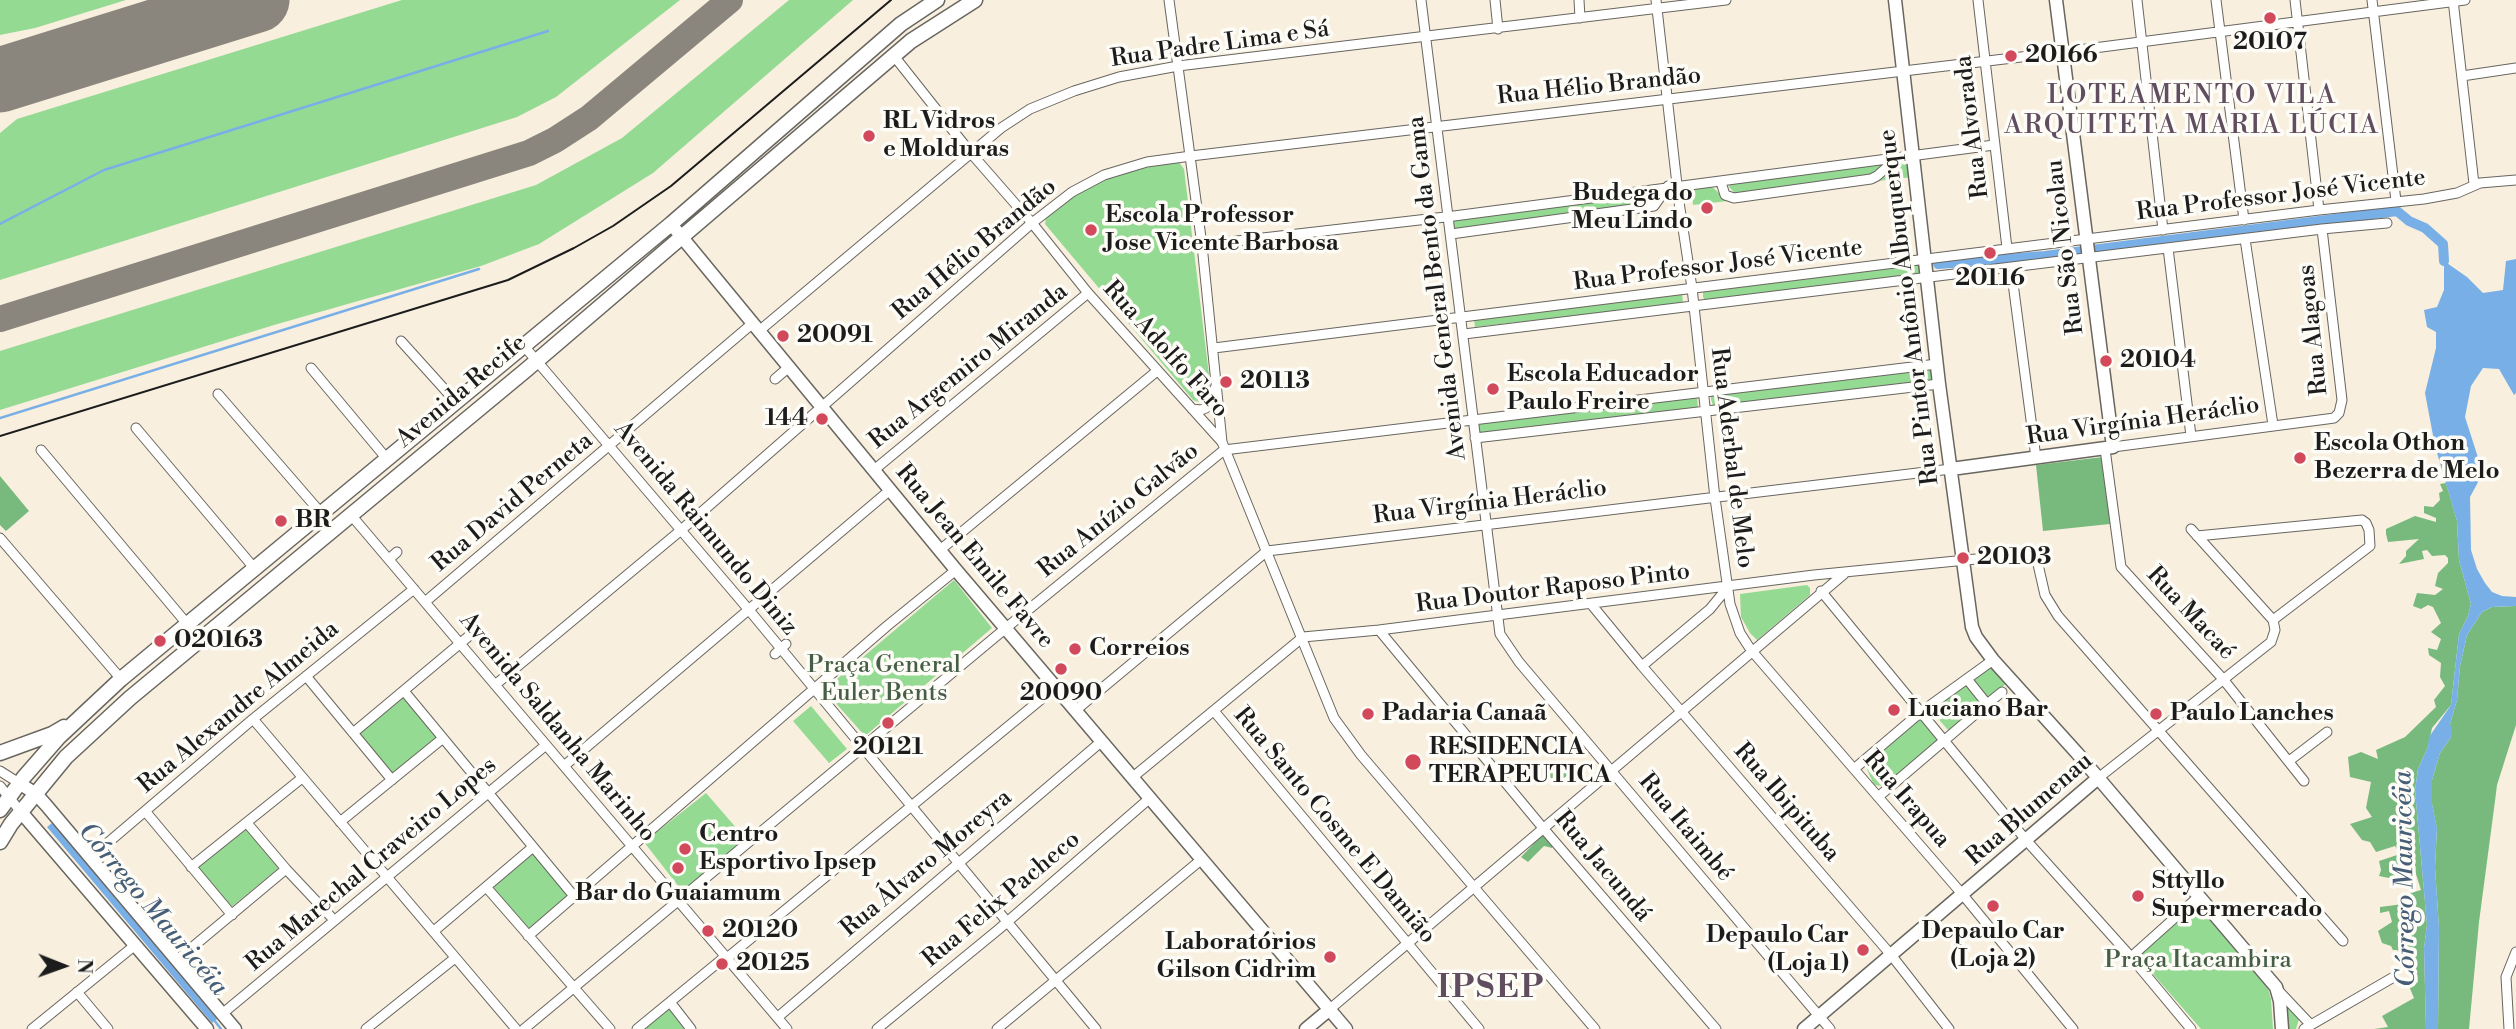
<!DOCTYPE html>
<meta charset="utf-8">
<style>
body{margin:0}
#map{position:relative;width:2516px;height:1029px;overflow:hidden;background:#f8efde;font-family:"Libre Bodoni",serif}
canvas{display:block}
.north{position:absolute;left:28px;top:931px;width:70px;height:70px;-webkit-text-stroke:5px #fdfcf7;paint-order:stroke;rotate:91deg;font-size:19px;font-weight:700;line-height:28px;text-align:center;color:#1c1c1c}
.north::after{content:'';display:block;margin:auto;width:24px;height:32px;background:#1c1c1c;clip-path:polygon(50% 0,100% 100%,50% 72%,0 100%)}
</style>
<div id="map">
<canvas width="2516" height="1029"></canvas>
<div class="north">N</div>
</div>
<script>
const ctx = document.querySelector('canvas').getContext('2d');
ctx.lineJoin = 'round';
function fill(path, color) {
  ctx.fillStyle = color;
  ctx.fill(path, 'evenodd');
}
function poly(rows) {
  const path = new Path2D();
  for (const r of rows) {
    path.moveTo(r[0], r[1]);
    for (let i = 2; i < r.length; i += 2) path.lineTo(r[i], r[i + 1]);
  }
  return path;
}
function stroke(path, color, width, dash) {
  ctx.strokeStyle = color;
  ctx.lineWidth = width;
  ctx.lineCap = dash ? 'butt' : 'round';
  ctx.setLineDash(dash || []);
  ctx.stroke(path);
}
function write(font, color, halo, rows, align = 'center') {
  ctx.font = font + ' "Libre Bodoni",serif';
  ctx.lineWidth = 7;
  ctx.setLineDash([]);
  ctx.textBaseline = 'middle';
  ctx.strokeStyle = halo;
  ctx.fillStyle = color;
  for (const [text, x, y, turn = 0] of rows) {
    ctx.save();
    ctx.translate(x, y);
    ctx.rotate((+turn || 0) * Math.PI / 180);
    ctx.textAlign = isNaN(turn) ? turn : align;
    if (halo) ctx.strokeText(text, 0, 0);
    ctx.fillText(text, 0, 0);
    ctx.restore();
  }
}
fill(poly([
 [0,0,126,0,35,28,0,35],
 [402,0,680,0,556,97,517,117,0,280,0,133,17,119],
 [789,0,853,0,653,173,539,244,481,266,274,325,0,410,0,351,536,185,622,138],
 [1911,157,1913,177,1877,181,1902,158],
 [1890,160,1872,175,1735,193,1729,187,1730,183],
 [1174,161,1179,162,1184,169,1210,383,1208,399,1199,402,1193,400,1045,224,1046,217,1073,194,1104,178],
 [1710,185,1728,201,1693,205,1692,186],
 [1667,187,1653,205,1455,232,1453,218],
 [1919,261,1921,273,1706,302,1703,297,1703,292],
 [1682,292,1683,303,1475,327,1474,320],
 [1932,366,1933,382,1713,406,1711,399,1711,393],
 [1697,396,1698,407,1478,437,1476,423],
 [954,580,992,628,865,736,824,690],
 [1807,585,1810,588,1810,595,1757,640,1750,633,1741,617,1740,594],
 [1992,665,2008,682,1951,731,1949,731,1933,713,1932,709],
 [403,696,437,739,392,775,359,732],
 [811,706,847,749,829,763,793,721],
 [1921,715,1942,739,1883,786,1874,785,1866,767,1891,741],
 [706,793,745,838,683,892,644,842],
 [246,827,279,868,229,909,196,868],
 [532,852,568,895,527,930,491,887],
 [2200,900,2267,985,2271,999,2273,1029,2201,1029,2139,958,2139,951],
 [2281,995,2300,1016,2296,1029,2286,1029],
 [668,1006,687,1029,640,1029]
]), '#95da93');
fill(poly([
 [2103,457,2110,524,2043,531,2036,465],
 [0,476,29,511,6,531,0,525],
 [2446,483,2457,521,2459,560,2471,604,2468,616,2459,634,2451,705,2432,728,2428,747,2418,769,2415,790,2427,925,2424,948,2426,1029,2374,1029,2388,1027,2382,1016,2414,998,2409,986,2418,982,2415,972,2407,967,2404,958,2397,950,2393,950,2391,946,2382,943,2378,931,2392,922,2389,911,2380,913,2380,907,2411,903,2410,893,2421,890,2415,871,2394,879,2379,876,2381,870,2379,861,2400,854,2395,846,2376,852,2370,842,2362,840,2350,824,2372,817,2366,808,2371,782,2350,777,2348,757,2361,752,2378,759,2376,750,2405,737,2436,707,2434,700,2445,686,2440,677,2441,663,2429,655,2428,648,2437,650,2441,639,2431,632,2441,623,2433,607,2428,605,2421,609,2413,606,2417,593,2435,595,2443,589,2435,586,2438,573,2448,563,2448,558,2445,555,2432,556,2427,550,2422,551,2424,559,2399,564,2406,556,2406,551,2419,539,2388,542,2386,534,2386,529,2415,516,2436,522,2436,518,2424,513,2424,506,2433,507,2440,500,2439,493,2443,491,2440,484],
 [2516,606,2516,725,2497,785,2495,801,2479,922,2469,1029,2438,1029,2439,928,2435,867,2437,829,2432,804,2432,780,2440,753,2451,737,2450,724,2457,700,2460,666,2467,635,2482,612,2492,607],
 [1565,766,1569,774,1556,784,1552,780,1549,775,1551,767],
 [1544,833,1553,845,1552,848,1544,846,1528,862,1521,857]
]), '#78ba7d');
fill(poly([
 [2516,259,2516,393,2514,395,2499,369,2483,368,2471,386,2465,417,2483,473,2470,497,2471,550,2477,569,2485,583,2492,592,2502,596,2516,597,2516,606,2492,607,2482,612,2467,635,2460,666,2457,700,2450,724,2452,729,2451,737,2440,753,2432,780,2432,804,2437,828,2435,867,2439,928,2438,1021,2438,1029,2426,1029,2424,948,2427,925,2415,790,2418,769,2428,747,2429,737,2451,705,2459,634,2468,616,2471,604,2459,560,2457,521,2435,446,2425,393,2436,348,2436,332,2427,327,2424,310,2437,307,2444,290,2444,261,2467,277,2483,293,2503,290,2506,261],
 [52,823,217,1019,212,1023,47,827]
]), '#79afe7');
stroke(poly([
 [0,224,104,170,548,31],
 [0,418,479,269],
 [214,1020,221,1029]
]), '#79afe7', 2.5);
stroke(poly([
 [1938,264,2045,256,2397,211,2409,221,2425,228,2443,244,2444,261]
]), '#79afe7', 10);
stroke(poly([
 [0,59,41,67],
 [0,88,13,76],
 [0,319,529,153,555,140,589,118,730,0]
]), '#8a867d', 26);
stroke(poly([
 [0,80,257,0]
]), '#8a867d', 65);
const street = poly([
 [1169,0,1202,245,1222,442,1334,718,1361,755,1595,1029],
 [1421,0,1500,634,1519,662,1830,1029],
 [1495,0,1498,29],
 [1579,0,1580,18],
 [1656,0,1679,202,1692,288,1715,498,1730,604,1740,633,1751,650,1963,895,2073,1029],
 [1978,0,2007,248],
 [2137,0,2163,230],
 [2216,0,2244,220],
 [2295,0,2319,210],
 [2372,0,2396,201],
 [2453,0,2474,184],
 [894,56,970,152,1032,223,1088,293,1222,442],
 [2462,76,2516,68],
 [1721,182,1725,195,1734,198,1871,179,1877,176,1896,159],
 [1451,234,1654,206,1668,186],
 [2245,239,2273,425],
 [1202,245,1454,216,1994,145],
 [2168,248,2191,436],
 [2011,268,2036,458],
 [759,331,1001,128,1030,109,1074,91,1119,77,1178,66,1726,0],
 [1464,334,2322,229,2387,223],
 [401,341,456,402],
 [524,346,749,610,1096,1029],
 [1214,348,2319,210,2424,199,2457,193,2480,183,2516,180],
 [311,368,387,459],
 [775,379,789,367],
 [218,394,321,513],
 [1192,409,1201,410,1206,408,1216,386],
 [136,428,255,569],
 [1475,438,1939,384],
 [2113,447,2327,419,2334,418,2339,413,2342,400,2322,229],
 [2105,449,2121,567,2223,679,2304,781],
 [41,450,188,625],
 [1224,450,1937,364],
 [874,470,1088,293],
 [351,515,787,1029],
 [2191,529,2273,620],
 [2197,536,2362,520,2366,523,2369,530,2370,546,2273,620],
 [0,538,121,679],
 [940,550,1157,371],
 [389,559,397,552],
 [1821,591,2026,840,2131,957,2191,1029],
 [425,602,753,323],
 [1591,604,1642,666,1892,956,1949,1029],
 [1379,630,1543,828,1716,1029],
 [775,654,786,644],
 [1642,666,1710,609,1728,587],
 [306,676,392,780],
 [495,685,680,531,1032,223,1072,192,1104,175,1147,162,1191,156,2063,52,2465,0],
 [404,691,573,895],
 [1987,704,2002,692],
 [1076,710,1267,551,1951,469],
 [1214,711,1479,1029],
 [253,719,516,1029],
 [353,733,469,636],
 [2289,761,2327,732],
 [564,766,890,490],
 [1854,769,1921,712,1993,660],
 [0,771,19,783],
 [1133,777,1303,637,1379,630,1814,575,2027,554,2037,560,2045,595,2058,616,2343,941],
 [2097,779,2271,642,2275,630,2273,620],
 [0,786,21,812],
 [1878,797,1987,704,1967,679],
 [145,811,232,915],
 [340,822,442,739],
 [247,823,286,869,334,920],
 [90,858,253,719,414,589],
 [191,867,302,778],
 [487,888,610,1029],
 [434,931,533,847],
 [528,936,887,626,956,570],
 [2131,957,2198,897],
 [727,958,1056,687],
 [177,960,286,869],
 [2277,989,2310,1024],
 [77,992,108,1029],
 [670,1002,691,1029],
 [1330,1009,1844,574],
 [222,1014,546,745],
 [778,1017,1102,741],
 [32,1029,134,946],
 [366,1029,455,958],
 [524,1029,1006,628,1224,450],
 [637,1029,726,956],
 [877,1029,999,929,1150,798],
 [997,1029,1202,859],
 [2304,1029,2392,978],
 [2509,1029,2506,977,2516,952]
]);
const secondary = poly([
 [1895,0,1939,384,1972,627,1976,637,1993,660,2077,753,2276,987,2280,1001,2282,1029],
 [671,224,956,570,1346,1029],
 [1951,469,2113,447,2056,0],
 [19,783,36,794,46,805,235,1029],
 [21,812,207,1029],
 [1306,1029,1330,1009],
 [1804,1029,2097,779]
]);
const primary = poly([
 [0,753,52,734,64,727],
 [0,810,24,777,59,737,121,679,671,224,901,24,937,0],
 [0,842,11,824,66,757,130,698,526,370,911,41,975,0]
]);
stroke(street, '#696660', 11);
stroke(secondary, '#696660', 15);
stroke(primary, '#696660', 17);
stroke(street, '#fff', 9);
stroke(secondary, '#fff', 12);
stroke(primary, '#fff', 14);
stroke(poly([
 [0,436,508,280,574,248,613,226,671,186,891,0]
]), '#1c1c1c', 2);
for (const [x, y, r, color] of [
 [2270,18,7,"#d1495b"],
 [2011,56,7,"#d1495b"],
 [869,136,7,"#d1495b"],
 [1707,208,7,"#d1495b"],
 [1091,230,7,"#d1495b"],
 [1990,253,7,"#d1495b"],
 [783,336,7,"#d1495b"],
 [2106,361,7,"#d1495b"],
 [1226,382,7,"#d1495b"],
 [1493,389,7,"#d1495b"],
 [822,419,7,"#d1495b"],
 [2300,458,7,"#d1495b"],
 [281,521,7,"#d1495b"],
 [1963,558,7,"#d1495b"],
 [160,641,7,"#d1495b"],
 [1075,649,7,"#d1495b"],
 [1061,669,7,"#d1495b"],
 [1894,710,7,"#d1495b"],
 [1368,714,7,"#d1495b"],
 [2156,714,7,"#d1495b"],
 [888,723,7,"#d1495b"],
 [1413,762,9,"#d1495b"],
 [685,849,7,"#d1495b"],
 [678,868,7,"#d1495b"],
 [2138,896,7,"#d1495b"],
 [1993,906,7,"#d1495b"],
 [708,931,7,"#d1495b"],
 [1863,950,7,"#d1495b"],
 [1330,957,7,"#d1495b"],
 [722,964,7,"#d1495b"]
]) {
  const dot = new Path2D();
  dot.arc(x, y, r, 0, 2 * Math.PI);
  ctx.fillStyle = color;
  ctx.fill(dot);
  stroke(dot, '#fdfcf7', 2.5);
}
write('bold 24px', '#1c1c1c', '#fdfcf7', [
 ["20107",2270,43,"center"],
 ["20166",2025,56],
 ["RL Vidros",883,122],
 ["e Molduras",883,150],
 ["Budega do",1693,194,"right"],
 ["Meu Lindo",1693,222,"right"],
 ["Escola Professor",1105,216],
 ["Jose Vicente Barbosa",1105,244],
 ["20116",1990,279,"center"],
 ["20091",797,336],
 ["20104",2120,361],
 ["Escola Educador",1507,375],
 ["Paulo Freire",1507,403],
 ["20113",1240,382],
 ["144",808,419,"right"],
 ["Escola Othon",2314,444],
 ["Bezerra de Melo",2314,472],
 ["BR",295,521],
 ["20103",1977,558],
 ["020163",174,641],
 ["Correios",1089,649],
 ["20090",1061,694,"center"],
 ["Luciano Bar",1908,710],
 ["Padaria Canaã",1382,714],
 ["Paulo Lanches",2170,714],
 ["20121",888,748,"center"],
 ["RESIDENCIA",1429,748],
 ["TERAPEUTICA",1429,776],
 ["Centro",699,835],
 ["Esportivo Ipsep",699,863],
 ["Sttyllo",2152,882],
 ["Supermercado",2152,910],
 ["Bar do Guaiamum",678,894,"center"],
 ["20120",722,931],
 ["Depaulo Car",1993,932,"center"],
 ["(Loja 2)",1993,960,"center"],
 ["Depaulo Car",1849,936,"right"],
 ["(Loja 1)",1849,964,"right"],
 ["Laboratórios",1316,943,"right"],
 ["Gilson Cidrim",1316,971,"right"],
 ["20125",736,964]
], 'left');
write('24px', '#1c1c1c', '#fdfcf7', [
 ["Rua Padre Lima e Sá",1220,45,-8],
 ["Rua Hélio Brandão",1599,87,-6],
 ["Rua Alvorada",1973,127,-97],
 ["Rua Professor José Vicente",2281,196,-7],
 ["Rua São Nicolau",2066,247,-97],
 ["Rua Hélio Brandão",975,250,-40],
 ["Rua Professor José Vicente",1718,266,-7],
 ["Avenida General Bento da Gama",1438,288,-97],
 ["Rua Pintor Antônio Albuquerque",1910,307,-97],
 ["Rua Alagoas",2314,330,-96],
 ["Rua Adolfo Faro",1165,350,48],
 ["Rua Argemiro Miranda",969,367,-39],
 ["Avenida Recife",462,392,-40],
 ["Rua Virgínia Heráclio",2143,422,-8],
 ["Rua Aderbal de Melo",1731,458,83],
 ["Rua David Perneta",513,503,-40],
 ["Rua Virgínia Heráclio",1490,503,-7],
 ["Rua Anízio Galvão",1119,511,-39],
 ["Avenida Raimundo Diniz",705,529,50],
 ["Rua Jean Emile Favre",974,557,50],
 ["Rua Doutor Raposo Pinto",1553,589,-7],
 ["Rua Macaé",2190,614,47],
 ["Rua Alexandre Almeida",239,708,-40],
 ["Avenida Saldanha Marinho",557,728,50],
 ["Rua Irapua",1906,800,49],
 ["Rua Ibipituba",1786,803,49],
 ["Rua Blumenau",2030,810,-41],
 ["Rua Santo Cosme E Damião",1334,826,50],
 ["Rua Itaimbé",1685,828,50],
 ["Rua Álvaro Moreyra",927,864,-40],
 ["Rua Marechal Craveiro Lopes",372,865,-40],
 ["Rua Jacundá",1602,867,50],
 ["Rua Felix Pacheco",1002,900,-40]
]);
write('24px', '#465e46', '#fdfcf7', [
 ["Praça General",884,666],
 ["Euler Bents",884,694],
 ["Praça Itacambira",2198,961]
]);
ctx.letterSpacing = '2px';
write('26px', '#604d5f', '#fdfcf7', [
 ["LOTEAMENTO VILA",2192,97],
 ["ARQUITETA MARIA LÚCIA",2192,127]
]);
ctx.letterSpacing = '0px';
write('italic 26px', '#465e77', '#fdfcf7', [
 ["Córrego Mauricéia",2406,879,-91],
 ["Córrego Mauricéia",152,910,50]
]);
ctx.letterSpacing = '2px';
write('bold 32px', '#604d5f', '#fdfcf7', [
 ["IPSEP",1491,989]
]);
ctx.letterSpacing = '0px';
</script>
